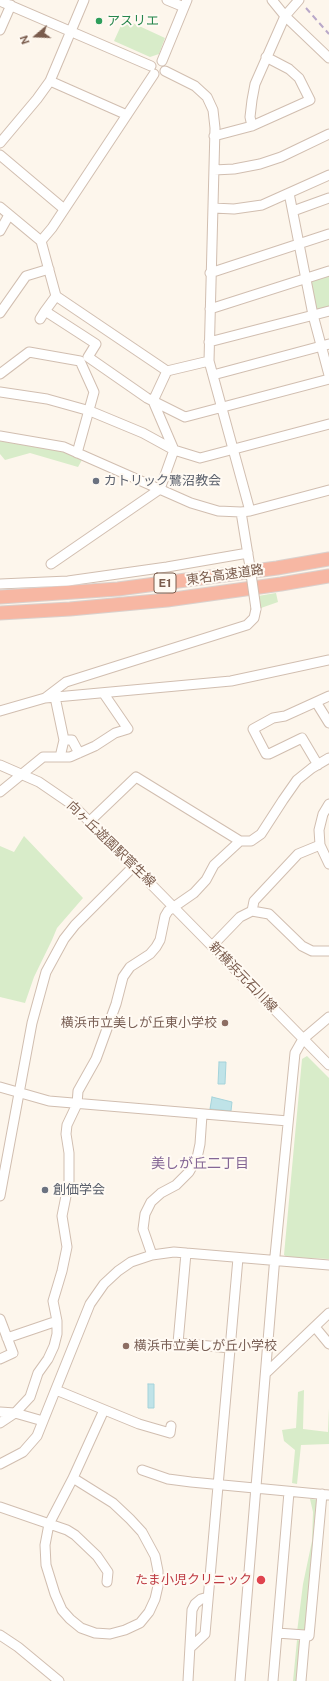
<!DOCTYPE html>
<meta charset="utf-8">
<style>
body{margin:0}
#map{position:relative;width:329px;height:1681px;overflow:hidden;background:#fdf6ec;font-family:"Public Sans",sans-serif}
canvas{display:block}
.north{position:absolute;left:16px;top:16px;width:40px;height:40px;-webkit-text-stroke:3px #fffaf3;paint-order:stroke;rotate:251deg;font-size:11px;font-weight:700;line-height:16px;text-align:center;color:#7a5c4d}
.north::after{content:'';display:block;margin:auto;width:14px;height:18px;background:#7a5c4d;clip-path:polygon(50% 0,100% 100%,50% 72%,0 100%)}
</style>
<div id="map">
<canvas width="329" height="1681"></canvas>
<div class="north">N</div>
</div>
<script>
const ctx = document.querySelector('canvas').getContext('2d');
ctx.lineJoin = 'round';
function fill(path, color) {
  ctx.fillStyle = color;
  ctx.fill(path, 'evenodd');
}
function poly(rows) {
  const path = new Path2D();
  for (const r of rows) {
    path.moveTo(r[0], r[1]);
    for (let i = 2; i < r.length; i += 2) path.lineTo(r[i], r[i + 1]);
  }
  return path;
}
function stroke(path, color, width, dash) {
  ctx.strokeStyle = color;
  ctx.lineWidth = width;
  ctx.lineCap = dash ? 'butt' : 'round';
  ctx.setLineDash(dash || []);
  ctx.stroke(path);
}
function write(font, color, halo, rows, align = 'center') {
  ctx.font = font + ' "Public Sans","Noto Sans JP",sans-serif';
  ctx.lineWidth = 4;
  ctx.setLineDash([]);
  ctx.textBaseline = 'middle';
  ctx.strokeStyle = halo;
  ctx.fillStyle = color;
  for (const [text, x, y, turn = 0] of rows) {
    ctx.save();
    ctx.translate(x, y);
    ctx.rotate((+turn || 0) * Math.PI / 180);
    ctx.textAlign = isNaN(turn) ? turn : align;
    if (halo) ctx.strokeText(text, 0, 0);
    ctx.fillText(text, 0, 0);
    ctx.restore();
  }
}
fill(poly([
 [124,19,165,38,159,54,150,57,114,41],
 [329,274,329,308,318,311,314,309,310,280],
 [0,441,65,452,82,460,78,467,30,453,5,460,0,454],
 [276,593,278,602,261,608,258,596],
 [24,836,83,898,57,928,52,940,34,977,25,1003,0,997,0,846,14,852],
 [307,1056,329,1078,329,1259,287,1257,284,1255,302,1059],
 [304,1390,303,1429,328,1432,329,1408,329,1444,301,1445,297,1484,292,1483,295,1450,284,1441,282,1430,296,1428,298,1392],
 [310,1499,320,1500,308,1633,297,1632,303,1584,312,1541,313,1512],
 [297,1640,301,1641,297,1681,293,1681]
]), '#d8ecc9');
const water = poly([
 [219,1062,226,1062,225,1084,218,1084,219,1062],
 [212,1097,232,1102,231,1111,210,1109,212,1097],
 [148,1384,154,1384,154,1408,148,1408,148,1384]
]);
fill(water, '#bfe3e8');
stroke(water, '#a5d3da', 1);
const minor = poly([
 [167,0,184,7],
 [272,0,285,16,329,58],
 [0,1,151,66],
 [0,30,11,5],
 [162,61,187,0],
 [165,71,195,86,207,97,213,110,215,128,209,361,250,511],
 [50,81,127,115],
 [252,126,250,117,252,100,255,84,285,16,299,0],
 [214,136,252,126,310,100,299,78,289,69,266,57],
 [0,143,37,99,50,81,84,0],
 [0,155,64,209],
 [214,170,234,169,260,164,281,157,329,134],
 [289,193,313,315,329,375],
 [0,207,41,241,56,296,167,371,209,361],
 [213,208,234,209,262,205,329,175],
 [293,211,329,198],
 [0,231,9,215],
 [41,241,52,228,154,74],
 [210,273,329,234],
 [210,309,329,271],
 [45,311,56,296],
 [0,313,26,276,49,269],
 [40,319,45,311,96,344,88,357,147,398,185,417,329,379],
 [209,342,329,311],
 [0,374,29,352,80,361,94,392,77,453],
 [213,375,329,344],
 [0,392,47,399,90,411,143,433,174,450,200,458,329,424],
 [0,436,64,447,191,503,218,511,241,512,250,511,329,490],
 [241,512,250,567],
 [51,564,160,489,174,450,153,401,167,371],
 [0,584,68,581,167,567,248,553],
 [55,697,64,740,60,757],
 [45,698,66,682,247,625,254,618,256,609],
 [316,702,329,723],
 [0,711,45,698,231,681,329,660],
 [64,740,72,740,79,753],
 [0,765,39,782,74,806,329,1065],
 [318,765,302,738,269,754,266,754,253,729,273,718,285,716,329,696],
 [0,792,43,757,70,757,95,746,115,733,128,729,104,694],
 [329,804,323,814,319,830,320,845,329,864],
 [90,821,136,777,240,841],
 [252,911,254,901,298,854,320,845],
 [212,946,240,917,252,911,269,914,302,946,312,951,329,951],
 [0,1087,49,1101,288,1121],
 [0,1196,32,1023,46,972,64,939,75,925,134,866],
 [186,1253,178,1343,230,1348],
 [152,1255,143,1229,145,1214,151,1202,161,1193,176,1185,189,1172,197,1158,200,1144,202,1115],
 [0,1319,13,1353,0,1359],
 [315,1327,329,1344],
 [7,1338,57,1321],
 [266,1373,329,1313],
 [56,1390,139,1424,170,1433,171,1426],
 [0,1412,15,1413,43,1421],
 [0,1423,15,1413,30,1397,38,1373,48,1359,54,1346,57,1334,57,1321,53,1301,62,1271,67,1247,62,1216,69,1181,69,1153,66,1134,67,1125,77,1104,78,1091,96,1059,116,1004,123,977,130,967,150,954,156,947,160,940,165,916,168,911,194,893,206,880,214,865,240,841,251,841,261,834,283,800,297,780,312,768,329,758],
 [0,1464,23,1452,37,1436,90,1304,104,1284,118,1271,131,1262,152,1255,174,1252,329,1265],
 [142,1470,168,1479,191,1482,329,1495],
 [73,1478,113,1503,130,1519,142,1532,155,1556,158,1571,158,1586,155,1599,149,1612,140,1623,125,1630,110,1634,95,1633,81,1628,70,1619,62,1610,55,1594,46,1565,45,1545,49,1524,73,1478,104,1410],
 [0,1507,67,1530,75,1535,97,1556,108,1572,107,1582],
 [277,1633,305,1635],
 [0,1635,18,1647,59,1681],
 [190,1648,205,1634,238,1258],
 [188,1681,192,1610,195,1604,201,1599,208,1597],
 [240,1681,275,1256,295,1053,303,1039,329,1017],
 [273,1681,289,1492],
 [301,1681,305,1635,309,1636,322,1494]
]);
const highway = poly([
 [0,597,118,589,277,568,329,559],
 [0,613,70,609,167,600,281,584,329,576]
]);
stroke(minor, '#d1beb0', 11);
stroke(highway, '#dad1cd', 15);
stroke(minor, '#fff', 9);
stroke(highway, '#f7b7a3', 13);
stroke(poly([
 [306,8,329,34]
]), '#b9a8c9', 2, [6, 4]);
const minorBridge = poly([
 [250,567,256,609]
]);
stroke(minorBridge, '#d1beb0', 11, []);
stroke(minorBridge, '#fff', 9);
for (const [x, y, r, color] of [
 [99,21,4,"#2e9e5b"],
 [96,481,4,"#6b7280"],
 [225,1023,4,"#8d6e63"],
 [45,1190,4,"#6b7280"],
 [126,1346,4,"#8d6e63"],
 [261,1580,5,"#e0444e"]
]) {
  const dot = new Path2D();
  dot.arc(x, y, r, 0, 2 * Math.PI);
  ctx.fillStyle = color;
  ctx.fill(dot);
  stroke(dot, '#fffaf3', 1.5);
}
for (const [x, y, w] of [
 [165,583,22]
]) {
  const box = new Path2D();
  box.roundRect(x - w / 2, y - 10, w, 20, 3);
  ctx.fillStyle = '#fffaf3';
  ctx.fill(box);
  stroke(box, '#7a5c4d', 1);
}
write('bold 12px', '#7a5c4d', null, [
 ["E1",165,583]
]);
write('13px', '#27864d', '#fffaf3', [
 ["アスリエ",107,21]
], 'left');
write('13px', '#5b616d', '#fffaf3', [
 ["カトリック鷺沼教会",104,481],
 ["創価学会",53,1190]
], 'left');
write('13px', '#7a5c4d', '#fffaf3', [
 ["東名高速道路",225,575,-8],
 ["向ヶ丘遊園駅菅生線",111,844,44],
 ["新横浜元石川線",243,977,46]
]);
write('13px', '#785e54', '#fffaf3', [
 ["横浜市立美しが丘東小学校",217,1023],
 ["横浜市立美しが丘小学校",134,1346,"left"]
], 'right');
write('13px', '#be3a42', '#fffaf3', [
 ["たま小児クリニック",252,1580]
], 'right');
write('14px', '#846695', '#fffaf3', [
 ["美しが丘二丁目",200,1164]
]);
</script>
